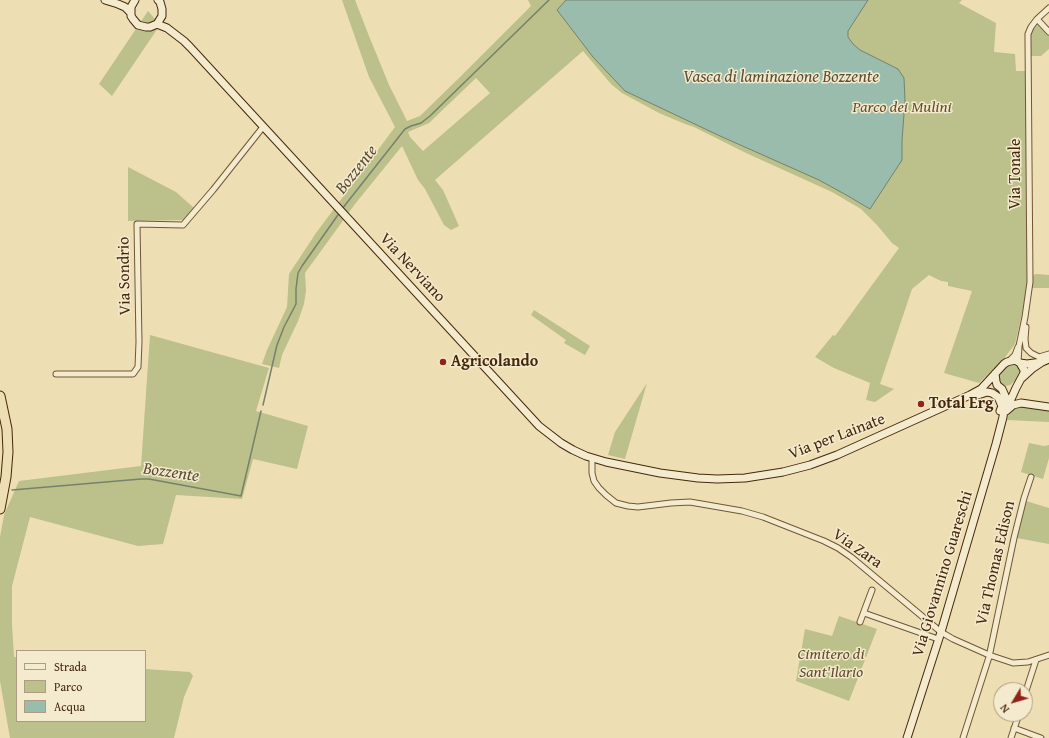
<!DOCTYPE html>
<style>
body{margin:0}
#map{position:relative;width:1049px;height:738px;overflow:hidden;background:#eedeb3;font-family:"Gentium Book Plus",serif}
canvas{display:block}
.legend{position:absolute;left:16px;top:650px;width:130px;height:72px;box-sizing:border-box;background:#f4eace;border:1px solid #ae9c80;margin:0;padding:5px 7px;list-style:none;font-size:12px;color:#45280c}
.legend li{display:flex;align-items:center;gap:8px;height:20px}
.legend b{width:20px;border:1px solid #ae9c80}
.north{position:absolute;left:993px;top:682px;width:40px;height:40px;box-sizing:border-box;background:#f4eace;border:1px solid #ae9c80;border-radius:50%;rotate:232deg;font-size:11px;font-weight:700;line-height:16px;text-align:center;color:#45280c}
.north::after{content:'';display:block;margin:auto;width:14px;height:18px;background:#8f2418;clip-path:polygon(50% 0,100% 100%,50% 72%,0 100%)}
</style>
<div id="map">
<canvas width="1049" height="738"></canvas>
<ul class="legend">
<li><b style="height:5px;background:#f4eace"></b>Strada</li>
<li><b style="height:11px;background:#bcc08a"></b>Parco</li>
<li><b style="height:11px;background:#99bcac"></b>Acqua</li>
</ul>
<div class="north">N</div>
</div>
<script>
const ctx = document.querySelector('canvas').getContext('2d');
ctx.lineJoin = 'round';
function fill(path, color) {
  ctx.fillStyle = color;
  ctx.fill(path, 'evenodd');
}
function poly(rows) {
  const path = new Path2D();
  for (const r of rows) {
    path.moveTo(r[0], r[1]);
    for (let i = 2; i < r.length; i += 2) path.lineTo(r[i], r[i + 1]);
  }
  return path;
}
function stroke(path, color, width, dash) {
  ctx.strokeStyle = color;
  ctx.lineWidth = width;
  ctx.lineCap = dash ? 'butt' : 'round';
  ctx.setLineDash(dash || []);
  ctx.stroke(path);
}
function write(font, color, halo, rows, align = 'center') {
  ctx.font = font + ' "Gentium Book Plus",serif';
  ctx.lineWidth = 3;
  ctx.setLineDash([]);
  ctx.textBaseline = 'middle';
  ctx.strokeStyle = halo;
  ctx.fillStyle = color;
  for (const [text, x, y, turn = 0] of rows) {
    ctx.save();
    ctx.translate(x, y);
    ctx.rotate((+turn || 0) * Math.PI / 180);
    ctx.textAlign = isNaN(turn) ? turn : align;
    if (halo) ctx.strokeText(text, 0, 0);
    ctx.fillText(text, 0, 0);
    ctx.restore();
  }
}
fill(poly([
 [342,0,355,0,369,36,389,85,407,121,420,116,459,78,531,6,528,0,962,0,959,3,996,23,994,52,1015,54,1016,71,1025,71,1028,129,1028,209,1027,278,1036,274,1049,275,1049,288,1028,288,1015,344,1003,360,979,383,944,373,972,291,948,286,948,282,941,281,929,275,912,289,880,384,894,389,875,402,866,400,870,383,834,368,815,357,833,335,835,336,899,248,892,243,877,225,861,209,832,192,746,153,694,127,685,124,659,113,622,93,611,84,583,51,435,180,443,190,459,226,451,230,444,225,425,189,418,180,402,146,355,204,305,273,306,291,304,304,298,321,282,355,279,368,262,364,267,350,287,307,289,274,316,233,395,127,369,77],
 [476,78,490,93,423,151,410,137,408,132,429,123],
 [148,11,160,25,112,96,99,84],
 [1038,23,1044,29,1043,30,1049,36,1049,49,1041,56,1031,56,1031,34,1032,31],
 [128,167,176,192,194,208,184,220,128,221],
 [534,310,590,346,585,355,564,343,566,340,531,315],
 [150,335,269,368,256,411,308,426,297,469,253,459,242,499,176,495,163,544,138,546,30,517,12,586,12,625,14,657,17,657,17,721,145,721,145,669,190,672,193,676,184,697,174,738,10,738,0,681,0,537,4,515,19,481,141,466],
 [1013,363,1016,364,1020,368,1021,373,1017,379,1010,385,1006,386,1002,384,1000,381,999,374,1003,368],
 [647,383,625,459,608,455,615,432],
 [1024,406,1049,410,1049,422,1007,420,1009,413,1015,409],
 [1029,443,1044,446,1049,445,1049,458,1043,479,1021,472],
 [1026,501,1049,508,1049,544,1017,538],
 [839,616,877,629,849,701,796,681,805,629,832,636]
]), '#bcc08a');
const water = poly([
 [566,0,868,0,848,31,848,37,853,44,860,50,898,69,904,78,905,101,902,140,902,160,870,209,848,196,819,180,720,136,625,91,593,57,557,10,566,0]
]);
fill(water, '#99bcac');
stroke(water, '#77816c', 1);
stroke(poly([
 [342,209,405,129,411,126,421,123,430,116,549,0],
 [263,405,277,345,284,327,296,304,296,289,298,273,302,266,340,212],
 [12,490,141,479,149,479,241,496,261,411]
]), '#77816c', 1.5);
const street = poly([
 [1037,19,1049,32],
 [1026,327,1025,339,1026,348,1031,353,1039,357,1049,354],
 [1009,361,1015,355,1018,347],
 [1018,362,1019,346,1025,317,1030,282,1028,39,1028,34,1031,27,1037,19,1049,8],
 [56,374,133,374,138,367,139,342,137,224,183,225,213,190,263,127],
 [592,458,592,473,594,481,599,488,606,495,616,503,628,506,638,507,671,503,690,502,742,511,763,517,824,541,838,548,851,557,941,632,953,639,989,655,1013,663,1028,662,1049,655],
 [864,613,938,639],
 [860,622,872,590],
 [1025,694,1036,660],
 [1014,728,1041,738],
 [963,738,989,657,1014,538,1024,498,1031,477],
 [1011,738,1019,714]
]);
const secondary = poly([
 [105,0,118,4,125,7,130,12],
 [135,0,131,7,131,16,133,19,138,25,146,27,150,27,157,24,162,16,162,9,160,2,158,0],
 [157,24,167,28,184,41,190,47,539,426,561,443,573,450,586,456,606,462,660,473,698,478,717,479,745,478,783,472,810,465,837,455,970,395,981,389,1004,364,1007,362,1015,360,1020,363,1027,364,1042,362],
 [1022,378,1033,368,1042,362,1049,359],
 [975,396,987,392,992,393,998,397,1002,406,1000,411],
 [1008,406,1016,388,1024,373,1024,370,1020,363],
 [1006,411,1013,405,1021,403,1049,407],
 [907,738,941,632,996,444,1003,417,1006,398,1002,389,997,385,996,381,995,374]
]);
const highway = poly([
 [0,396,7,429,8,452,6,477,0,509]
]);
stroke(street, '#6f5636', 7);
stroke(secondary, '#45280c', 9);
stroke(highway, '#45280c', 11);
stroke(street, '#f4eace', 5);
stroke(secondary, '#f4eace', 7);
stroke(highway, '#eedeb3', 9);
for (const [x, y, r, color] of [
 [443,362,4,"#8f2418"],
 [921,404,4,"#8f2418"]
]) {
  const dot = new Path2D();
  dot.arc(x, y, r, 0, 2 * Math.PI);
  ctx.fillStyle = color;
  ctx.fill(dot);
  stroke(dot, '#f4eace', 1.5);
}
write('italic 16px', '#634e2c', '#f4eace', [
 ["Parco dei Mulini",902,108],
 ["Cimitero di",831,655],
 ["Sant'Ilario",831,673]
]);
write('16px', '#45280c', '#f4eace', [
 ["Via Tonale",1016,174,-90],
 ["Via Nerviano",412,268,47],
 ["Via Sondrio",125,276,-91],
 ["Via per Lainate",837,437,-21],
 ["Via Zara",857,549,35],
 ["Via Thomas Edison",996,563,-77],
 ["Via Giovannino Guareschi",943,574,-73]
]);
write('bold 16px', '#45280c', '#f4eace', [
 ["Agricolando",451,362],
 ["Total Erg",929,404]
], 'left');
write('italic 17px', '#5a4d34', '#f4eace', [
 ["Vasca di laminazione Bozzente",781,78],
 ["Bozzente",357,170,-52],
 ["Bozzente",171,473,8]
]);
</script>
